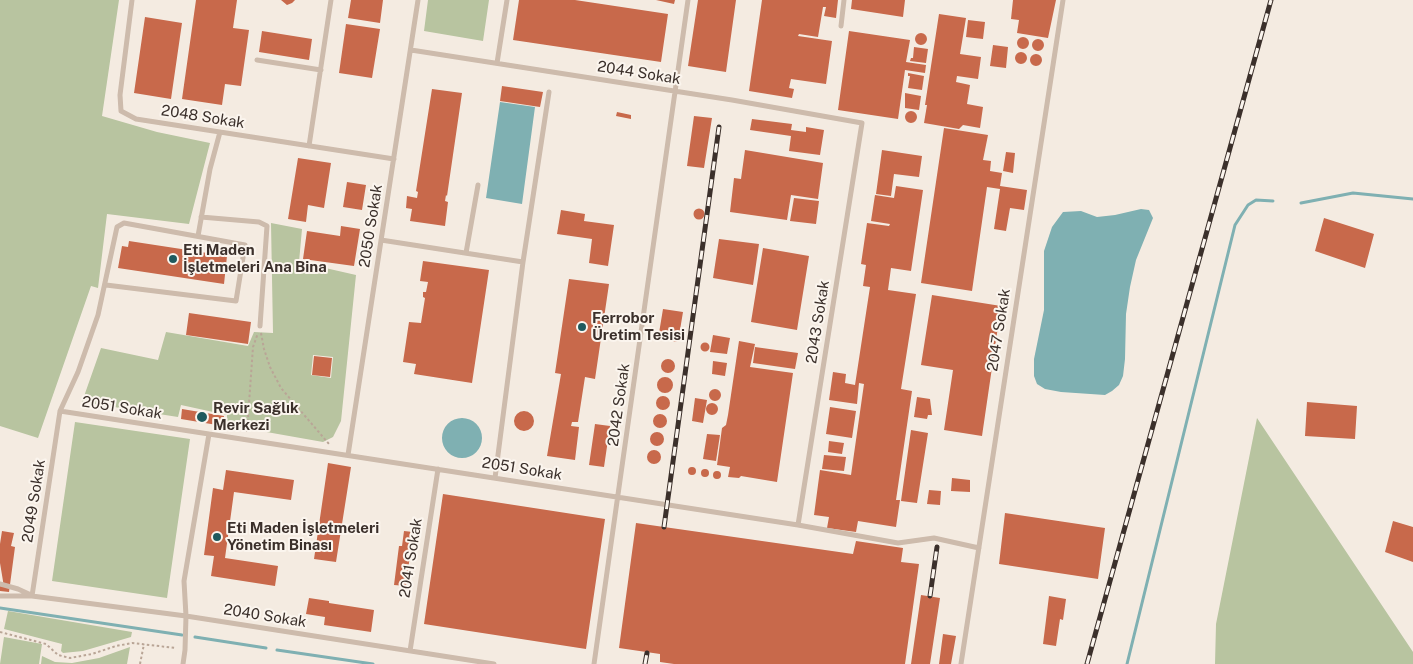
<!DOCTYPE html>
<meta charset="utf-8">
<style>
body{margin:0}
canvas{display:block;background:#f4ebe1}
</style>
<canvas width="1413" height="664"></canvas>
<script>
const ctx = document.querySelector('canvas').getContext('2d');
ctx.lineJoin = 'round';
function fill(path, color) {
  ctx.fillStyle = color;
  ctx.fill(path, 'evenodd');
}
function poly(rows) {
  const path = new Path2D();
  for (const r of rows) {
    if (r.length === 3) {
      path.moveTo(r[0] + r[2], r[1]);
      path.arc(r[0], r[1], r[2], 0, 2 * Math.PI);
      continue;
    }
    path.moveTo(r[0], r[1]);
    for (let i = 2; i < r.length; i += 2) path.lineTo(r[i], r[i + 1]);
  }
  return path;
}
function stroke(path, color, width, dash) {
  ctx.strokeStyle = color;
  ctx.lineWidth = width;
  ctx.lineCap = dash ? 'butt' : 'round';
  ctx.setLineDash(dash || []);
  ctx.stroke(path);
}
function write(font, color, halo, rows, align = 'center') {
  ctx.font = font + ' "Public Sans",sans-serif';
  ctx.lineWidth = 4;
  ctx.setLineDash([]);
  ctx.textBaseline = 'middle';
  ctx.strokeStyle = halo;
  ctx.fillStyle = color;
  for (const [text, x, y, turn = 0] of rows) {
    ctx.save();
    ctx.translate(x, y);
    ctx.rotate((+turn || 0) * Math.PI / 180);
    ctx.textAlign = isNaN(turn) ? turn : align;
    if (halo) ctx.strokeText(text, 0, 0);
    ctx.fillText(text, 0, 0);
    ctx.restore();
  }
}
fill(poly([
 [0,0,119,0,102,116,157,132,210,143,189,224,107,214,98,288,91,286,38,438,0,426],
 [428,0,489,0,483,41,424,31],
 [271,223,302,229,299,262,356,275,341,421,333,437,323,442,227,425,227,415,181,405,178,417,82,402,101,348,158,360,166,332,248,346,254,332,273,333],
 [313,355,333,357,331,378,311,375],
 [1257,418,1413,652,1413,664,1215,664,1216,624],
 [75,422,190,439,167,598,52,581],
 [8,611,132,632,131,637,83,651,63,653,61,651,62,644,4,629],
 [4,637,42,644,39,664,0,664],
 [130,647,127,664,41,664,42,656,55,662,72,663,99,658]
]), '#b8c4a0');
fill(poly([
 [500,102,535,107,522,204,486,198],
 [1141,209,1149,210,1153,218,1136,260,1130,287,1126,314,1125,359,1123,376,1119,385,1112,391,1105,395,1061,392,1045,389,1037,384,1034,376,1034,359,1044,310,1044,251,1052,227,1063,212,1081,211,1097,217,1115,215],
 [462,438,20]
]), '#7fb0b2');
stroke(poly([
 [1301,203,1353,193,1413,199],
 [0,608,182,635],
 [195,637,266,648],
 [277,650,373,664],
 [1127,664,1235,225,1248,205,1256,200,1273,201]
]), '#7fb0b2', 3);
fill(poly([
 [196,0,237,0,233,28,249,30,241,86,225,84,222,105,182,99],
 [281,0,295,0,292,3,287,5],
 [351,0,383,0,380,23,348,18],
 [519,0,575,0,668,14,661,62,513,40],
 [656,0,675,0,674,4],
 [698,0,736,0,726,72,688,66],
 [762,0,838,0,836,18,824,16,826,7,823,7,818,37,799,34,798,36,832,41,826,84,791,79,789,88,794,89,792,98,749,91],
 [852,0,905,0,903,17,851,9],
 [1013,0,1056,0,1048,38,1017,33,1019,20,1011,19],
 [939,14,966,18,960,54,981,57,978,79,957,76,956,82,970,85,967,104,983,107,980,128,963,125,959,129,924,123,927,105,925,105],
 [145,17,182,23,171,99,134,93],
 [968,20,985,22,983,39,966,37],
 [346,24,380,29,372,78,339,73],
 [262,31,312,39,309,60,259,52],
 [849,31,910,40,906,62,926,65,925,73,905,70,898,119,838,110],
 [921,39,6],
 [1023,43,6],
 [1038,45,6],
 [993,45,1008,47,1006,68,990,66],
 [914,47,928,49,926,63,910,61,911,58,913,58],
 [1021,58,6],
 [1036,60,6],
 [908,73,924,76,922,90,908,88,910,76,908,76],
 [502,86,543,92,540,107,500,101],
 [432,89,462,93,447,196,446,195,445,201,448,202,445,226,410,221,412,209,406,208,407,196,417,198,418,192,416,191],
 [905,93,921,96,919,110,905,108],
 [911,117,6],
 [617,112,631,115,631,119,616,116],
 [694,116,712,118,704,168,687,166],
 [752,119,792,124,791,130,806,132,806,127,824,130,820,155,789,151,791,136,750,130],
 [944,128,988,135,983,160,991,161,990,171,1002,173,1000,186,1027,190,1024,210,1010,208,1006,231,994,229,1000,189,987,187,972,291,921,283],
 [745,150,823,163,818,199,791,195,787,220,730,212,734,178,741,179],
 [882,150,922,156,919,177,894,174,891,196,876,194],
 [1006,152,1015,153,1013,173,1003,171],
 [298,158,331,163,324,208,308,205,306,222,288,219],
 [347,182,366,185,362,210,343,207],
 [896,186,923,190,911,271,891,268,888,290,916,294,901,389,912,391,896,500,900,500,896,527,858,521,856,532,827,528,829,517,814,515,820,470,851,475,864,384,859,383,857,404,829,400,833,372,846,374,845,383,855,385,870,287,863,286,866,265,861,264,867,223,889,226,890,224,871,221,875,195,894,198],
 [794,198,819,201,816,224,790,221],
 [699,214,5.5],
 [561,210,585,214,584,221,614,225,608,266,589,263,592,239,557,234],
 [1324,218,1374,234,1365,268,1315,251],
 [341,226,360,229,354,266,303,259,307,231,340,236],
 [719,239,759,244,753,285,713,278],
 [129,241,227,256,224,284,118,268,122,246,128,247],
 [763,248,809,256,797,330,751,322],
 [423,261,489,270,472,383,414,374,416,364,403,362,409,322,421,323,425,298,423,297,423,292,426,292,428,282,420,281],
 [569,279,609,284,595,379,585,377,578,422,572,422,571,426,579,427,575,460,547,456,561,374,555,373],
 [932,295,1001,306,982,436,944,430,953,370,921,365],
 [663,309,683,312,678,342,658,339],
 [189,313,251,322,248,344,186,335],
 [713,335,730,338,727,354,710,352],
 [739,341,755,344,750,367,793,373,777,482,741,476,739,478,728,477,730,467,717,465,722,428,726,425,728,415],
 [705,347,4.5],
 [755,347,798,353,795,369,753,363],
 [314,356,332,358,330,377,312,375],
 [668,366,7],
 [713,361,727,363,725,376,712,374],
 [665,385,8],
 [715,395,6],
 [663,403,7],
 [917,397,930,399,932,415,928,415,927,419,914,417],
 [695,398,707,400,703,423,692,421],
 [1307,402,1357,406,1355,439,1305,436],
 [712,409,6],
 [830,407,856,411,852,438,826,434],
 [182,409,224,416,223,426,181,419],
 [524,421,10],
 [660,421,7],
 [595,424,610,426,604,467,589,465],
 [911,430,928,433,917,503,901,501],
 [657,439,7],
 [707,434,720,435,716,461,703,459],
 [829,441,844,443,842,454,828,452],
 [654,457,7],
 [824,455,846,457,844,471,822,469],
 [328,463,351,467,336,562,314,559],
 [692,471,4],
 [705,473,4],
 [226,470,294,480,291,500,234,492,225,558,278,566,275,586,211,576,214,556,204,555,213,488,223,490],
 [717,475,4],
 [952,478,970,480,970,492,951,491],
 [929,490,941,491,940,505,927,504],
 [443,494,605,519,586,649,424,624],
 [1005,513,1105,528,1098,579,999,564],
 [1393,521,1413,527,1413,562,1385,552],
 [636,523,853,554,856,541,903,548,901,562,919,564,905,664,674,664,660,662,660,654,619,648],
 [2,531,14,533,11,546,15,547,9,592,0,591,0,586,4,587,0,563,0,544],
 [404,531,413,532,406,586,394,585,399,546,402,546],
 [921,595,940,598,930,664,911,664],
 [1049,596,1066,599,1063,620,1060,619,1056,646,1043,644],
 [309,598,329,601,329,603,374,610,371,632,324,625,325,617,306,614],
 [943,634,956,636,951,664,939,664]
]), '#c8694b');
stroke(poly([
 [261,333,264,349,270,367,281,388,329,444],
 [247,432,253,347,258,333],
 [0,632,46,644,58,655,70,658,92,654,116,646,132,643,176,648],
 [140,664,144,644]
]), '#b9a596', 2, [2.5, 2.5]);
stroke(poly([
 [132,0,120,95,121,111,136,119,394,159],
 [841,26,844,0],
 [411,50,732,100,862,123,798,525],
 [257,60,321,70],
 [497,63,507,0],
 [309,146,331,0],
 [201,217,259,222,267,226,260,326],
 [198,236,210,169,220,132],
 [381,240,523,262],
 [466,253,478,185],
 [60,411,798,525,898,543,934,538,979,548],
 [348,455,418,0],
 [495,478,523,262,549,92],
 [0,584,18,589,31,595],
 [0,596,32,596,186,616,494,664],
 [32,596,60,411,78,372,98,315,117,227,124,223,245,245,236,301,106,285],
 [410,651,438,469],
 [183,664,185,650,186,616,184,581,209,434],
 [594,664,688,0],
 [961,664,1063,0]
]), '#cdbbac', 5);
const rail = poly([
 [664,527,719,127],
 [930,596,937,547],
 [645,664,647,653],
 [1087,664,1271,0]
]);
stroke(rail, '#3b302b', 5);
stroke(rail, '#fbf5ee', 3, [9]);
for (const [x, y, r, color] of [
 [173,259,5,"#1f5a5e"],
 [582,327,5,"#1f5a5e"],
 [202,417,6,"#1f5a5e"],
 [217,537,5,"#1f5a5e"]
]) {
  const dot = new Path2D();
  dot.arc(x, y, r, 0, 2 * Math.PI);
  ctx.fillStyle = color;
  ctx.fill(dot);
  stroke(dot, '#fbf5ee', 2);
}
write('15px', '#3b302b', '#fbf5ee', [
 ["2044 Sokak",639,73,9],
 ["2048 Sokak",203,117,9],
 ["2050 Sokak",371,226,-81],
 ["2043 Sokak",818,322,-81],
 ["2047 Sokak",999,330,-81],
 ["2042 Sokak",619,405,-82],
 ["2051 Sokak",122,408,9],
 ["2051 Sokak",522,469,9],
 ["2049 Sokak",34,501,-81],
 ["2041 Sokak",411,558,-81],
 ["2040 Sokak",265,616,9]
]);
write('bold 15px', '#3b302b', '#fbf5ee', [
 ["Eti Maden",183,250],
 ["İşletmeleri Ana Bina",183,267],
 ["Ferrobor",592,318],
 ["Üretim Tesisi",592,335],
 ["Revir Sağlık",213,408],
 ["Merkezi",213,425],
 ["Eti Maden İşletmeleri",227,528],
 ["Yönetim Binası",227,545]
], 'left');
</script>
